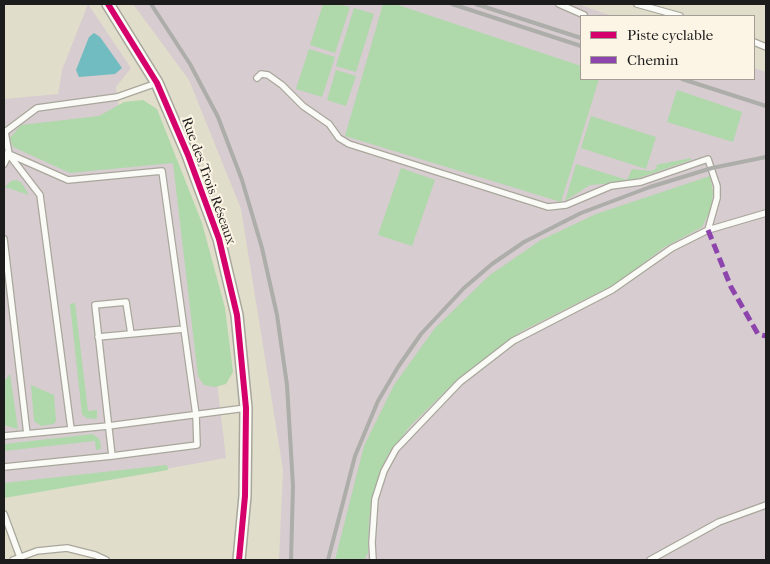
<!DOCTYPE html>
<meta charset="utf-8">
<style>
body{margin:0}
#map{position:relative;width:770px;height:564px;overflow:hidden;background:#e1ddcb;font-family:"IM FELL French Canon",serif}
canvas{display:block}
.frame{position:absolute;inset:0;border:5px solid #1c1c1c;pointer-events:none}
.legend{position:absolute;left:580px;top:15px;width:175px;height:65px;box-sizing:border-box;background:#fcf5e5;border:1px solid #a29e95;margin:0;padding:6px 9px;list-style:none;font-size:15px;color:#1c1c1c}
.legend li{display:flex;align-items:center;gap:10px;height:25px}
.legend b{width:25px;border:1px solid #a29e95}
</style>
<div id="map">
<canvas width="770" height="564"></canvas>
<div class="frame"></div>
<ul class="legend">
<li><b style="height:6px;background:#d6006c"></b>Piste cyclable</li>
<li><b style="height:6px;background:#8e44ad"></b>Chemin</li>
</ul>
</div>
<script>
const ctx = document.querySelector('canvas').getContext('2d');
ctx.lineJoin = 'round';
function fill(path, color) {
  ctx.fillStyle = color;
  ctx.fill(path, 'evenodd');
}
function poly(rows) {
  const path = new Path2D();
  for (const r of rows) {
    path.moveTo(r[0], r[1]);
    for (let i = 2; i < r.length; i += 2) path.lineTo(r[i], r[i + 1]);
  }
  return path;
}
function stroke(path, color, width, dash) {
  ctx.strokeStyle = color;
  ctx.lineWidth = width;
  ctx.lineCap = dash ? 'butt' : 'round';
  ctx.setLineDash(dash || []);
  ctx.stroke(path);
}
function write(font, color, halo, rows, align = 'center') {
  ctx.font = font + ' "IM FELL French Canon",serif';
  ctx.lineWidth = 4;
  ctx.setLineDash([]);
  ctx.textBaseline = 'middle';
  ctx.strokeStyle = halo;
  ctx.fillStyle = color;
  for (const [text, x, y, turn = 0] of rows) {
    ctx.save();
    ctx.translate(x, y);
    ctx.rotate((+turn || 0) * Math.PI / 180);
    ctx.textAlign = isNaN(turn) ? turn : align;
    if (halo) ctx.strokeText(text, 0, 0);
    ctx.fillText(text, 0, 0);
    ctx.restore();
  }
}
fill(poly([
 [88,4,131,68,116,87,119,110,156,113,200,239,226,458,143,473,4,489,4,99,58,94,62,70],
 [133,4,578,4,612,16,581,16,581,79,754,79,754,68,766,72,766,560,279,560,283,470,241,209,189,80]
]), '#d7cccf');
fill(poly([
 [323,4,338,4,350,7,335,53,310,45],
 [383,4,395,4,581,66,581,79,599,79,561,202,345,136],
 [354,8,374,14,356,72,336,66],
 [309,49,335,57,322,97,296,89],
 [336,70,356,76,346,106,327,100],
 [677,90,742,112,733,142,667,122],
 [143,100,157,109,202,223,225,308,233,372,226,384,215,387,204,385,198,376,173,163,70,173,13,147,10,138,21,125,99,116,124,102],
 [591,116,656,137,646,169,581,148],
 [691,158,691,160,627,182,590,185,565,201,576,164,627,180,632,169,651,171,657,168,656,165],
 [401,168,435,180,412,246,378,235],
 [710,176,713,192,711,209,702,227,663,248,619,282,520,332,459,378,411,425,387,456,379,475,369,519,368,553,364,560,335,560,364,446,394,385,435,328,490,275,541,240,596,214],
 [16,180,21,182,29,195,5,187,11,181],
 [75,303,88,411,97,410,97,419,86,418,82,414,70,304],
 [10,374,18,429,4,425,4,382],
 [31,385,54,395,56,420,54,424,41,426,34,421],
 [93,434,100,440,101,449,96,450,95,441,4,451,4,444],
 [167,465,168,470,4,498,4,483]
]), '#afd8ab');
fill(poly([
 [94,33,100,37,122,68,115,74,79,77,76,70,89,37]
]), '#70bcc1');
const service = poly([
 [559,4,584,15],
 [637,4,680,16],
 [754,42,766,47],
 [257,78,261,74,268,75,282,85,303,106,329,124,339,138,349,144,548,207,566,205,611,186,641,182,708,159,717,186,717,198,708,230],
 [4,154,9,154,68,180,162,171,196,415,197,445,112,456,4,467],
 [10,156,40,195,71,429],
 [4,164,9,154,5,132,37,108,117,97,157,83],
 [4,239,27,434],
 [98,337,184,329],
 [4,436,108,426,246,408],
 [112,456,95,305,126,302,131,334],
 [4,514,21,560],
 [13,560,37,551,67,548,95,555,106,560],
 [373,560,372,543,375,499,384,471,396,449,460,382,513,341,612,290,672,248,708,230,766,213],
 [650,560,719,522,766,505]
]);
const minor = poly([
 [108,4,157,83,188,155,219,239,237,315,246,408,245,496,239,560]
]);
stroke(service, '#a9a79c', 8);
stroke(minor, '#a9a79c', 14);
stroke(service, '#fafaf7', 5.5);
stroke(minor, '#fafaf7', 11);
stroke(poly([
 [151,4,190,64,218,117,242,180,262,248,277,315,287,385,293,486,291,560],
 [452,4,581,46],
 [476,4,581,38],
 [682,79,766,106],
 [328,560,355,456,378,401,398,367,421,334,464,288,492,264,524,242,581,213,650,187,712,168,766,157]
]), '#adadaa', 4);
stroke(poly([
 [708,230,731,287,758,334,766,336]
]), '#8e44ad', 5, [10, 5]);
stroke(poly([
 [108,4,157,83,188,155,219,239,237,315,246,408,245,496,239,560]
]), '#d6006c', 6);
write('14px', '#1c1c1c', '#fcf5e5', [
 ["Rue des Trois Réseaux",208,181,70]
]);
</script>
